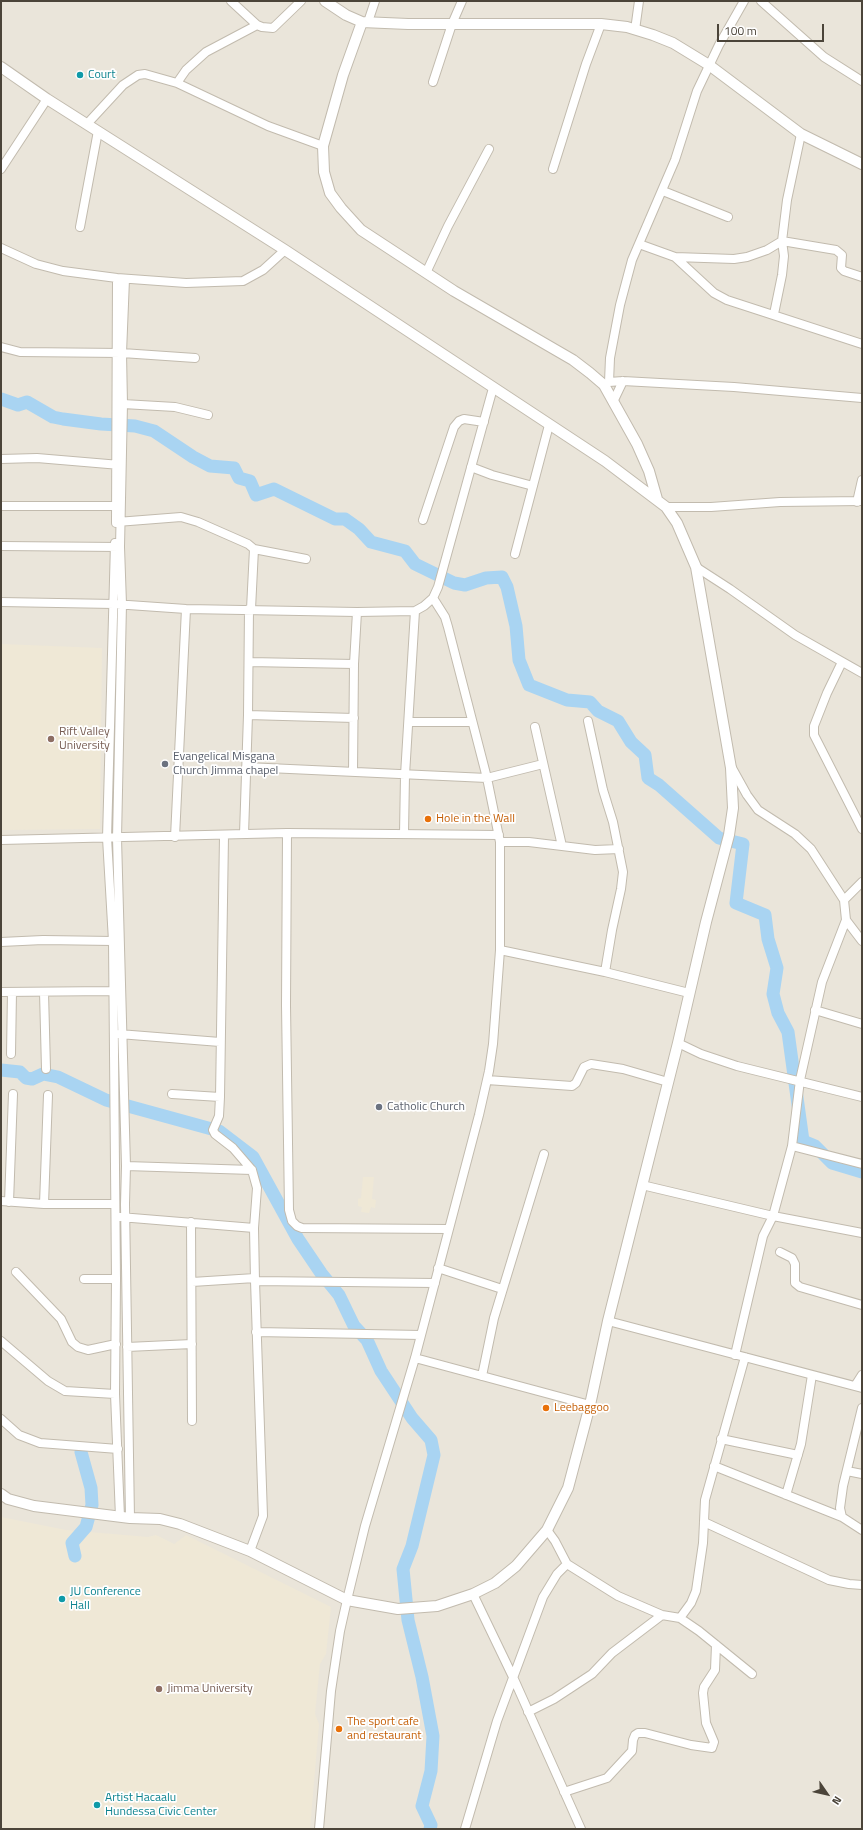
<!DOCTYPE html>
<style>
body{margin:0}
#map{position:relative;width:863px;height:1830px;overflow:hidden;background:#f6f3ec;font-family:"Titillium Web",sans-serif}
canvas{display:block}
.frame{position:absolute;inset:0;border:2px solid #4b4439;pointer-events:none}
.north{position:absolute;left:807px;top:1774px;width:40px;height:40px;-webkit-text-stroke:3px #fff;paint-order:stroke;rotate:124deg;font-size:11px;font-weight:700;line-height:16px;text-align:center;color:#4b4439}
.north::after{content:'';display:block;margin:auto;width:14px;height:18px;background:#4b4439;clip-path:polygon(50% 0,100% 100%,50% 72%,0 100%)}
.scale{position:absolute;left:717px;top:24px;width:107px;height:18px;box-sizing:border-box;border:2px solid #4b4439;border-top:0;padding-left:5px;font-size:12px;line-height:14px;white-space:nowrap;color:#4b4439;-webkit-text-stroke:3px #fff;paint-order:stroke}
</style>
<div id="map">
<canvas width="863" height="1830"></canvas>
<div class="frame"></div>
<div class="north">N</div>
<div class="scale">100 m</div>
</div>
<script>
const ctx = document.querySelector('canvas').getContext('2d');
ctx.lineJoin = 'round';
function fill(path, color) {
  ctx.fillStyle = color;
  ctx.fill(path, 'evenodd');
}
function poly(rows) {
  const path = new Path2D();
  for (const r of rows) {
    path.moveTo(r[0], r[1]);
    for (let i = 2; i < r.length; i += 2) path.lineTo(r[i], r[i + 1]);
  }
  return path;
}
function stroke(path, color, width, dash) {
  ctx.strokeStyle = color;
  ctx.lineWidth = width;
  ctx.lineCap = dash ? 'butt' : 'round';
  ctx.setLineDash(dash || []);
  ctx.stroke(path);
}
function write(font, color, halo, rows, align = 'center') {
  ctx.font = font + ' "Titillium Web",sans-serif';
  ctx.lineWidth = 3.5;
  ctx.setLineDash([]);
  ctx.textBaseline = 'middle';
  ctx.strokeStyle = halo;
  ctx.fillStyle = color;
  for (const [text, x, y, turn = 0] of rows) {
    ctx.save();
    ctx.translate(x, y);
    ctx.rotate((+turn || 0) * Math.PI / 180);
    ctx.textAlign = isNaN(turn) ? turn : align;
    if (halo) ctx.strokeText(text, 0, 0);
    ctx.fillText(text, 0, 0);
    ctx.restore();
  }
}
fill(poly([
 [1,1,862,1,862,1829,1,1829]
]), '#eae5da');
fill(poly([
 [1,644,102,648,100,829,1,830],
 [363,1177,374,1177,372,1199,376,1200,375,1208,371,1207,369,1213,361,1212,362,1207,358,1206,358,1199,361,1198],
 [1,1517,66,1530,148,1537,156,1535,174,1544,186,1535,331,1607,326,1654,320,1664,315,1714,319,1724,310,1829,1,1829]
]), '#efe8d6');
stroke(poly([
 [1,399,18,405,27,402,53,417,63,419,101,424,135,426,154,431,193,457,210,466,234,468,239,478,250,481,256,495,274,489,335,519,345,519,359,529,371,542,405,551,415,564,454,583,465,585,486,578,502,577,507,587,516,626,519,660,529,685,567,700,590,702,598,711,618,721,631,742,645,755,648,778,659,785,719,838,743,844,736,903,765,915,768,939,777,968,773,994,778,1013,788,1032,803,1141,815,1146,832,1163,862,1172],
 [1,1070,20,1072,26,1078,32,1079,43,1074,58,1077,106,1100,219,1131,253,1157,298,1239,321,1273,339,1295,354,1326,367,1340,381,1371,412,1418,431,1440,434,1455,412,1546,403,1569,408,1620,422,1677,433,1736,431,1771,422,1806,431,1825,430,1829],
 [75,1556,72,1543,86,1527,92,1505,91,1488,81,1452]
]), '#a9d4f2', 13);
const minor = poly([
 [231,1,257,25,262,27,273,28,301,1],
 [761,1,824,57,862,81],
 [368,22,375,1],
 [635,30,639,1],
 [433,82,452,24,462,1],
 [177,83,186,70,206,52,257,25],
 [87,124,123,85,138,75,145,74,177,83,268,126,323,146],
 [1,169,47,99],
 [553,169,586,64,601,24],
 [663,191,728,217],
 [80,227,98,131],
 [639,244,675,257,714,293,727,300,862,344],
 [1,248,36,264,63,271,117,278,186,283,243,281,263,270,285,250],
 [675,257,734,259,747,257,767,250,782,241,836,250,842,255,841,268,844,271,862,277],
 [426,273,448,226,489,149],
 [125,279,122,353,123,404,120,547,122,604,117,838,126,1166,125,1204,130,1518],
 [774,314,782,275,784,256,782,241,787,200,801,134],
 [1,347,20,352,122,353,195,358],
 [609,382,610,358,620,305,632,260,675,160,697,91,719,45,744,1],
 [606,384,609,382,623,381,734,387,862,398],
 [613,402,623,381],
 [123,404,175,407,208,415],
 [1,459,37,458,120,465],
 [471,467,492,475,533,486],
 [857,502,862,480],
 [1,506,120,506],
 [666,507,711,507,780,502,862,501],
 [423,520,454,427,459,421,464,419,484,422],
 [117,522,181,517,198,522,248,544,254,549,306,559],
 [116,523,117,278],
 [115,543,107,838,113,941,116,1279,115,1394,120,1517],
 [1,546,120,547],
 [515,554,549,425],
 [696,567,730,589,795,635,862,673],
 [1,602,114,604,186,609,357,612,415,611,424,606,433,598,438,587,493,388],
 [251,609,254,549],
 [249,662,354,664],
 [842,662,827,693,814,726,814,735,862,829],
 [248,715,354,718],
 [588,721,603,790,613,822,623,872,621,889,612,930,605,972],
 [409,722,472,722],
 [535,727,562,846],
 [246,767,487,778,543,764],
 [732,768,747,795,758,810,795,834,811,849,844,900,846,920,822,982,800,1080,792,1146,773,1216,763,1236,735,1355],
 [353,772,354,664,357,612],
 [287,833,286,1005,289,1210,292,1221,297,1226,302,1228,448,1229],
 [244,834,248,715,249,609],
 [404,834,405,775,415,611],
 [224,836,220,1097,219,1116,213,1130,215,1134,233,1148,252,1170,257,1188,254,1228,255,1281,263,1516,250,1551],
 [175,837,186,609],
 [1,840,287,833,499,835],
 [500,842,529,842,595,850,619,849],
 [844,900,862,882],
 [846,920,862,941],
 [1,942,43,940,113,941],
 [500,950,605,972,689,993],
 [1,992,113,991],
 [44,992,46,1069],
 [815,1010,862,1024],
 [119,1034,220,1042],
 [678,1043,701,1054,737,1066,862,1097],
 [11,1054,12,992],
 [487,1080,572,1086,576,1083,584,1067,591,1064,623,1069,668,1082],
 [172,1094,220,1097],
 [792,1146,862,1164],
 [126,1166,252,1170],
 [642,1185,773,1216,862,1233],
 [1,1201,44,1204,115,1204],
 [9,1202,13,1094],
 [44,1204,48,1095],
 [120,1217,254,1228],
 [191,1222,192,1421],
 [780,1252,792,1258,795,1264,795,1283,800,1287,862,1305],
 [438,1268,502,1289],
 [16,1272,61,1319,72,1342,78,1347,88,1350,116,1344],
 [84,1279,116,1279],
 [255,1281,435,1283],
 [192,1282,255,1278],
 [608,1321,862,1388],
 [256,1332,421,1335],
 [1,1341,48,1381,65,1391,115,1394],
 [127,1347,192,1344],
 [415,1358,590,1405],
 [482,1376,494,1318,544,1154],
 [855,1386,862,1375],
 [862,1408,843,1486,840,1508,842,1517,862,1530],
 [1,1419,19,1435,40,1443,118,1449],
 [721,1439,798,1455],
 [714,1466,842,1517],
 [847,1471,862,1474],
 [786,1495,801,1444,812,1375],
 [704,1522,829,1580,849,1584,862,1585],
 [547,1530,555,1541,567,1564,618,1596,662,1615,680,1618,699,1631,752,1674],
 [473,1594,513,1677,581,1829],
 [680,1618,691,1603,696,1591,703,1543,705,1500,745,1357],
 [528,1712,554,1699,592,1674,612,1653,662,1615],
 [564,1792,607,1778,632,1751,633,1740,635,1735,638,1733,645,1733,691,1745,712,1748,714,1742,706,1723,703,1693,704,1687,715,1670,716,1645],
 [319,1829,331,1691,340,1631,347,1600,365,1526,415,1358,479,1115,489,1071,493,1044,500,950,500,842,487,778,448,627,445,617,433,598],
 [465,1829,497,1721,543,1597,557,1574,567,1564]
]);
const tertiary = poly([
 [325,1,346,15,362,22,408,24,601,24,627,27,653,35,673,43,709,65,801,134,862,164],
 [362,22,343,75,323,146,324,172,330,193,341,208,361,230,454,291,573,360,590,373,604,385,637,444,649,471,657,499],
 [1,67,47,99,285,250,605,461,666,507,677,523,696,567,731,768,733,808,729,835,706,922,678,1043,608,1321,590,1405,568,1488,547,1530,516,1566,495,1583,473,1594,437,1606,398,1609,347,1600,250,1551,180,1524,160,1519,130,1518,34,1506,8,1499,1,1494]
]);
stroke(minor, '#c2bbae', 10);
stroke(tertiary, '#c2bbae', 12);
stroke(minor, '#fff', 8);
stroke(tertiary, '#fff', 10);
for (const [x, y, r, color] of [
 [80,75,4,"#0f9aa8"],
 [51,739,4,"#8d6e63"],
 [165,764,4,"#6b7280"],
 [428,819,4,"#e8710a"],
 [379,1107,4,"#6b7280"],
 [546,1408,4,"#e8710a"],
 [62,1599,4,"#0f9aa8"],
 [159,1689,4,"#8d6e63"],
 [339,1729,4,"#e8710a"],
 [97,1805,4,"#0f9aa8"]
]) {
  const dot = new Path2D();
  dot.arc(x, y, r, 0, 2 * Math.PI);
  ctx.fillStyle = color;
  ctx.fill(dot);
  stroke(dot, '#fff', 1.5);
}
write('12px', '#0d838f', '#fff', [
 ["Court",88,75],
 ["JU Conference",70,1592],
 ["Hall",70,1606],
 ["Artist Hacaalu",105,1798],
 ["Hundessa Civic Center",105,1812]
], 'left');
write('12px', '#785e54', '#fff', [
 ["Rift Valley",59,732],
 ["University",59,746],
 ["Jimma University",167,1689]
], 'left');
write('12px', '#5b616d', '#fff', [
 ["Evangelical Misgana",173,757],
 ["Church Jimma chapel",173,771],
 ["Catholic Church",387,1107]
], 'left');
write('12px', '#c56008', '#fff', [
 ["Hole in the Wall",436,819],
 ["Leebaggoo",554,1408],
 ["The sport cafe",347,1722],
 ["and restaurant",347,1736]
], 'left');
</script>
